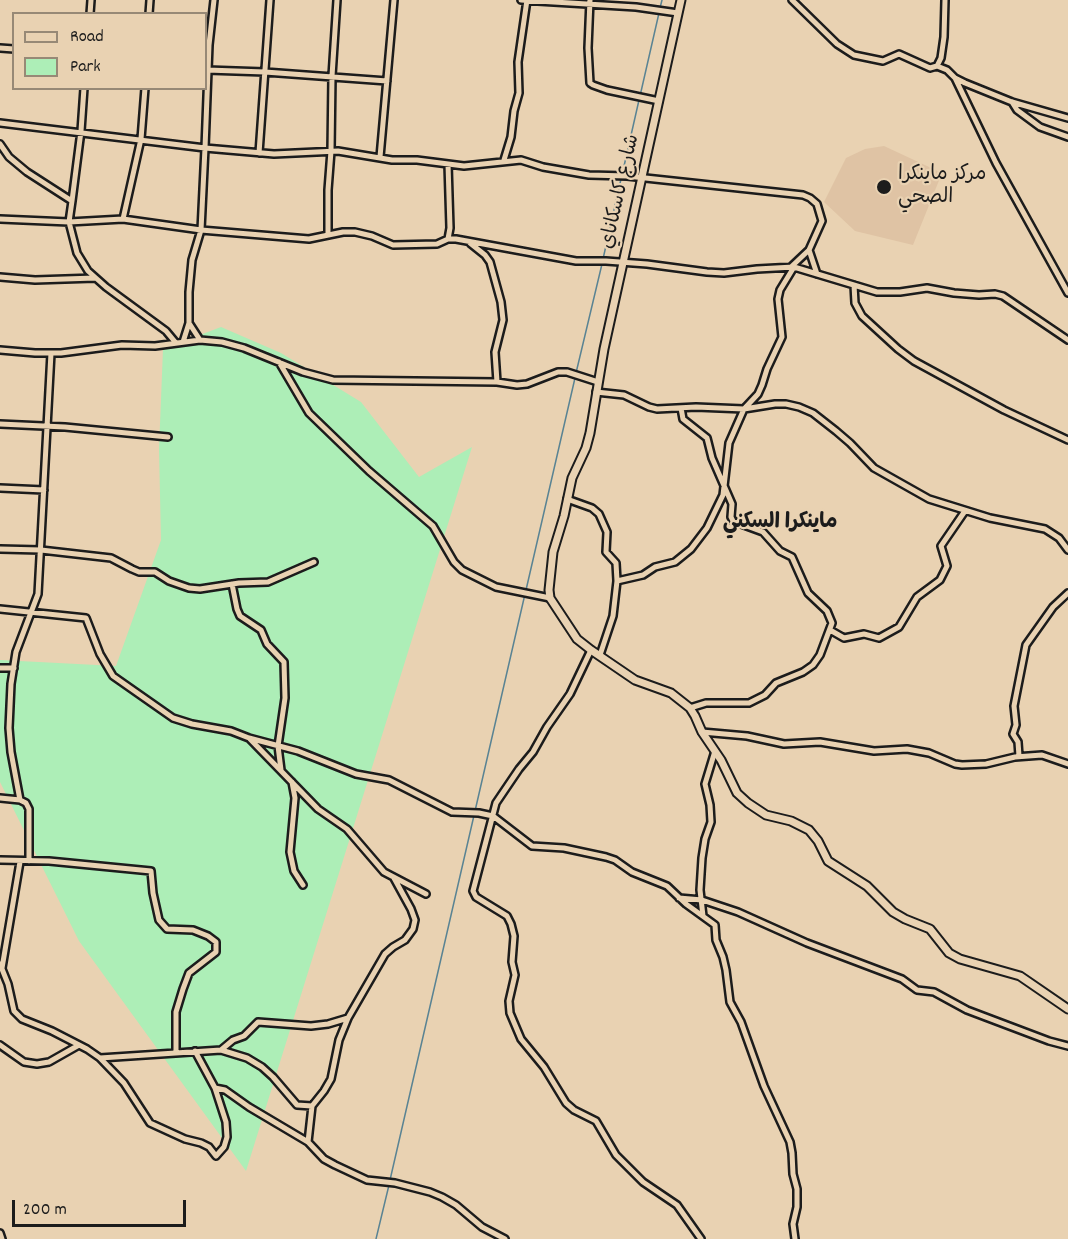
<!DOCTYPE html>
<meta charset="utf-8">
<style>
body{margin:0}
#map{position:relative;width:1068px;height:1239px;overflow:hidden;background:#e9d2b2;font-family:Dekko,sans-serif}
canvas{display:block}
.legend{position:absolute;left:12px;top:12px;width:195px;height:78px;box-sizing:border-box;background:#e9d2b2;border:2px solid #978976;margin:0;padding:8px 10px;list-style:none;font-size:18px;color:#1c1c1c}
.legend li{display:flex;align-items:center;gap:12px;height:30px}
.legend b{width:30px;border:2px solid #978976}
.scale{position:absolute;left:12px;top:1200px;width:174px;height:27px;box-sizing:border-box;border:3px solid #1c1c1c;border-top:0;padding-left:8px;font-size:18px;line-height:21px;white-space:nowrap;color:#1c1c1c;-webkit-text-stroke:4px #e9d2b2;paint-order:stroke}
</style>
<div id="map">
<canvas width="1068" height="1239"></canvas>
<ul class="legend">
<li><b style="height:8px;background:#e9d2b2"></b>Road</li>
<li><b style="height:16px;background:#adeeb7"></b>Park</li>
</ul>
<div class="scale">200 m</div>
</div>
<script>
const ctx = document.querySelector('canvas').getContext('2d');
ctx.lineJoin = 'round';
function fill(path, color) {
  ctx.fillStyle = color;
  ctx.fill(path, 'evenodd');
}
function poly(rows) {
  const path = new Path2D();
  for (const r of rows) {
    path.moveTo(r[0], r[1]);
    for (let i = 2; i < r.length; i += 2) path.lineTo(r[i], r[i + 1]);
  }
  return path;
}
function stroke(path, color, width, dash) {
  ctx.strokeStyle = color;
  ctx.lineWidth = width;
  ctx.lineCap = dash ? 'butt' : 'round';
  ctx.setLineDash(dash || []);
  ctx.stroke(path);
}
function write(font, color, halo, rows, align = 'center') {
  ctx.font = font + ' Dekko,"Playpen Sans Arabic",sans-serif';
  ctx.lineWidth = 4.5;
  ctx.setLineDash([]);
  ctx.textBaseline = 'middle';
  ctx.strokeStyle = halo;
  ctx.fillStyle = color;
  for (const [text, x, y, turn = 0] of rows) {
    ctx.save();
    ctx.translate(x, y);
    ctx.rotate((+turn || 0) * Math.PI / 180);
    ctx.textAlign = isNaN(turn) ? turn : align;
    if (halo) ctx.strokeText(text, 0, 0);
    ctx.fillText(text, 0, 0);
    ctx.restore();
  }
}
fill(poly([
 [884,146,942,173,913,245,855,231,824,202,846,158,865,149]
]), '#dfc3a4');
fill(poly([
 [221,327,281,353,361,402,419,477,472,447,246,1171,79,941,0,782,0,660,116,666,161,540,159,449,163,349]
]), '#adeeb7');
stroke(poly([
 [660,8,662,0],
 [640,96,659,13],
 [622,175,639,100],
 [603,259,621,179],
 [576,373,602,264],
 [526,590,575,378],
 [390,1180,525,594],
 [376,1239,389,1185]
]), '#598393', 1.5);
const street = poly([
 [214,0,209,45,205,148,274,154,338,151,392,160,417,160,464,166,521,160,543,167,589,175,627,176,803,195,810,198,817,204,822,221,809,250,791,267],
 [521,0,636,7,678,13],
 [590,0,588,48,590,83,593,85,607,90,659,101],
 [792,0,837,44,854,55,883,61,899,54,930,68,937,66,947,70,955,78,965,83,1012,102,1068,118],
 [90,14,91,0],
 [149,14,150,0],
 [0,48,14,49],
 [937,66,941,58,944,37,945,0],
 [207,70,265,72,387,81],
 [955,78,996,163,1068,293],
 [1012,102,1017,110,1040,127,1068,137],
 [0,123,205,148,201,230,123,219,69,222,77,253,88,271,106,287,166,331,176,343],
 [0,144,9,157,27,172,72,201,81,131,84,88],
 [259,153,270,0],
 [380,157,394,0],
 [504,160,511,137,514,111,519,93,518,62,527,0],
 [0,219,69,222,72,201],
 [123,219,141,139,145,88],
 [328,235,328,190,331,151,332,76,337,0],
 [448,239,450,228,448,164],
 [470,243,485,255,490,262,501,302,503,320,495,352,497,382],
 [809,250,817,274],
 [0,277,35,280,95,278],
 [854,285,855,303,862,316,898,349,914,361,1004,410,1068,440],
 [189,323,200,340],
 [183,342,189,323,189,292,192,260,201,230,309,239,343,232,355,232,372,236,393,245,437,244,448,239,456,239,576,261,606,261,647,264,707,272,724,273,757,269,794,267,877,292,900,292,927,288,954,293,979,295,995,294,1003,296,1068,340],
 [0,350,35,353,61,353,122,345,155,346,200,340,222,342,244,348,303,372,333,380,497,382,517,385,527,384,558,372,567,372,598,382],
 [279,362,309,413,369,471,433,526,454,562,462,570,496,587,550,598],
 [596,392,624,395,649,407,657,409,696,407,744,409,775,404,786,404,799,407,813,413,836,431,850,443,874,468,929,499,990,518,1045,529,1059,538,1068,550],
 [681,408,683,419,707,438,712,458,732,504,731,517,733,521,763,532,780,551,792,557,808,593,827,611,832,623,820,655,813,665,803,672,776,683,765,695,749,703,706,703,690,708],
 [0,424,65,427,168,437],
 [0,488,44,490],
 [567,499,592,508,599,514,607,532,606,552,616,563,617,581,613,616,600,655],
 [0,549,41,550,111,558,132,569,139,572,155,572,169,581,189,588,200,589,239,583,268,582,314,562],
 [617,581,643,575,655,567,675,562,691,549,707,528,723,495,729,443,744,409,758,394,762,385,767,369,782,337,778,299,780,290,794,267],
 [232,584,237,609,240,616,261,630,267,644,284,662,285,698,278,746,281,770],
 [0,609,86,618,100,654,113,676,173,718,192,724,231,731,249,738,298,751,356,774,389,780,452,812,479,813,493,816,532,846,564,848,606,857,615,860,632,872,667,886,686,904,715,925,716,940,723,957,726,970,730,1002,741,1022,764,1086,790,1142,792,1153,793,1174,797,1189,797,1207,793,1224,795,1239],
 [830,630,844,638,864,634,879,638,899,627,917,597,940,580,947,566,941,546,965,511],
 [591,650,570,694,547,727,533,752,519,769,496,803,473,891,476,897,507,916,511,924,514,936,512,962,515,975,509,1001,510,1013,521,1039,544,1067,566,1103,574,1110,596,1121,616,1155,643,1182,677,1205,701,1239],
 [0,668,14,668],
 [702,732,747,736,784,744,820,742,874,751,907,749,929,753,955,764,962,765,986,764,1015,757,1042,755,1068,764],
 [250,739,318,809,347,829,384,872,426,894],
 [1019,756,1018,742,1013,734,1016,725,1014,706,1026,645,1053,607,1068,593],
 [292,782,295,798,290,852,294,871,303,885],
 [0,798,20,800,26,803,29,809,29,861],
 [20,800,11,752,9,728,11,684,16,652,38,594,51,353],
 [0,860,49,861,151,871,153,893,159,920,167,929,193,930,208,936,216,942,216,952,189,973,183,989,176,1012,176,1053],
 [679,898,702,900,738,912,807,943,902,979,917,990,934,992,967,1010,1049,1041,1068,1046],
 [703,916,700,890,702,858,705,839,711,822,710,805,705,784,715,751],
 [0,964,8,984,14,1011,22,1019,52,1031,87,1049,100,1058,124,1083,150,1123,185,1139,201,1143,209,1147,216,1156,224,1147,227,1137,226,1122,215,1088,195,1051],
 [2,968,20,862],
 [0,1045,24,1062,37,1064,49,1062,79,1045],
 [221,1050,233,1040,244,1036,258,1022,311,1026,328,1024,348,1018],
 [100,1058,221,1050,247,1058,262,1067,273,1077,297,1105,312,1106,324,1091,331,1079,339,1040,348,1018,385,954,393,947,405,940,413,929,415,920,411,909,394,878],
 [215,1088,225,1090,249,1107,308,1142,324,1159,335,1165,367,1180,395,1183,430,1192,442,1197,456,1205,482,1227,505,1239],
 [308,1142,312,1106],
 [0,1233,2,1239]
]);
const secondary = poly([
 [681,0,604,349,590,433,586,448,572,478,564,516,553,552,549,590,550,598,577,639,591,650,635,680,671,693,690,708,695,716,702,732,721,760,737,793,748,803,766,815,791,821,809,830,818,841,828,861,867,886,893,912,905,919,930,929,949,953,960,959,1020,976,1068,1009]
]);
stroke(street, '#1c1c1c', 10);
stroke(secondary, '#1c1c1c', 11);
stroke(street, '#e9d2b2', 5);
stroke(secondary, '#e9d2b2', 7);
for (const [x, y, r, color] of [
 [884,187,8,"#1c1c1c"]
]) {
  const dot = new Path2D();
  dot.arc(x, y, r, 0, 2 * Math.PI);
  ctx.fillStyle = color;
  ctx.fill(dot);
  stroke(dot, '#e9d2b2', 2);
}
write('20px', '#1c1c1c', '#e9d2b2', [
 ["مركز ماينكرا",898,176],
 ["الصحي",898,199]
], 'left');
write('20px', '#1c1c1c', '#e9d2b2', [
 ["شارع كاسكاناي",622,192,-77]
]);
write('bold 21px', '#1c1c1c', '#e9d2b2', [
 ["ماينكرا السكني",780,524]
]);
</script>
